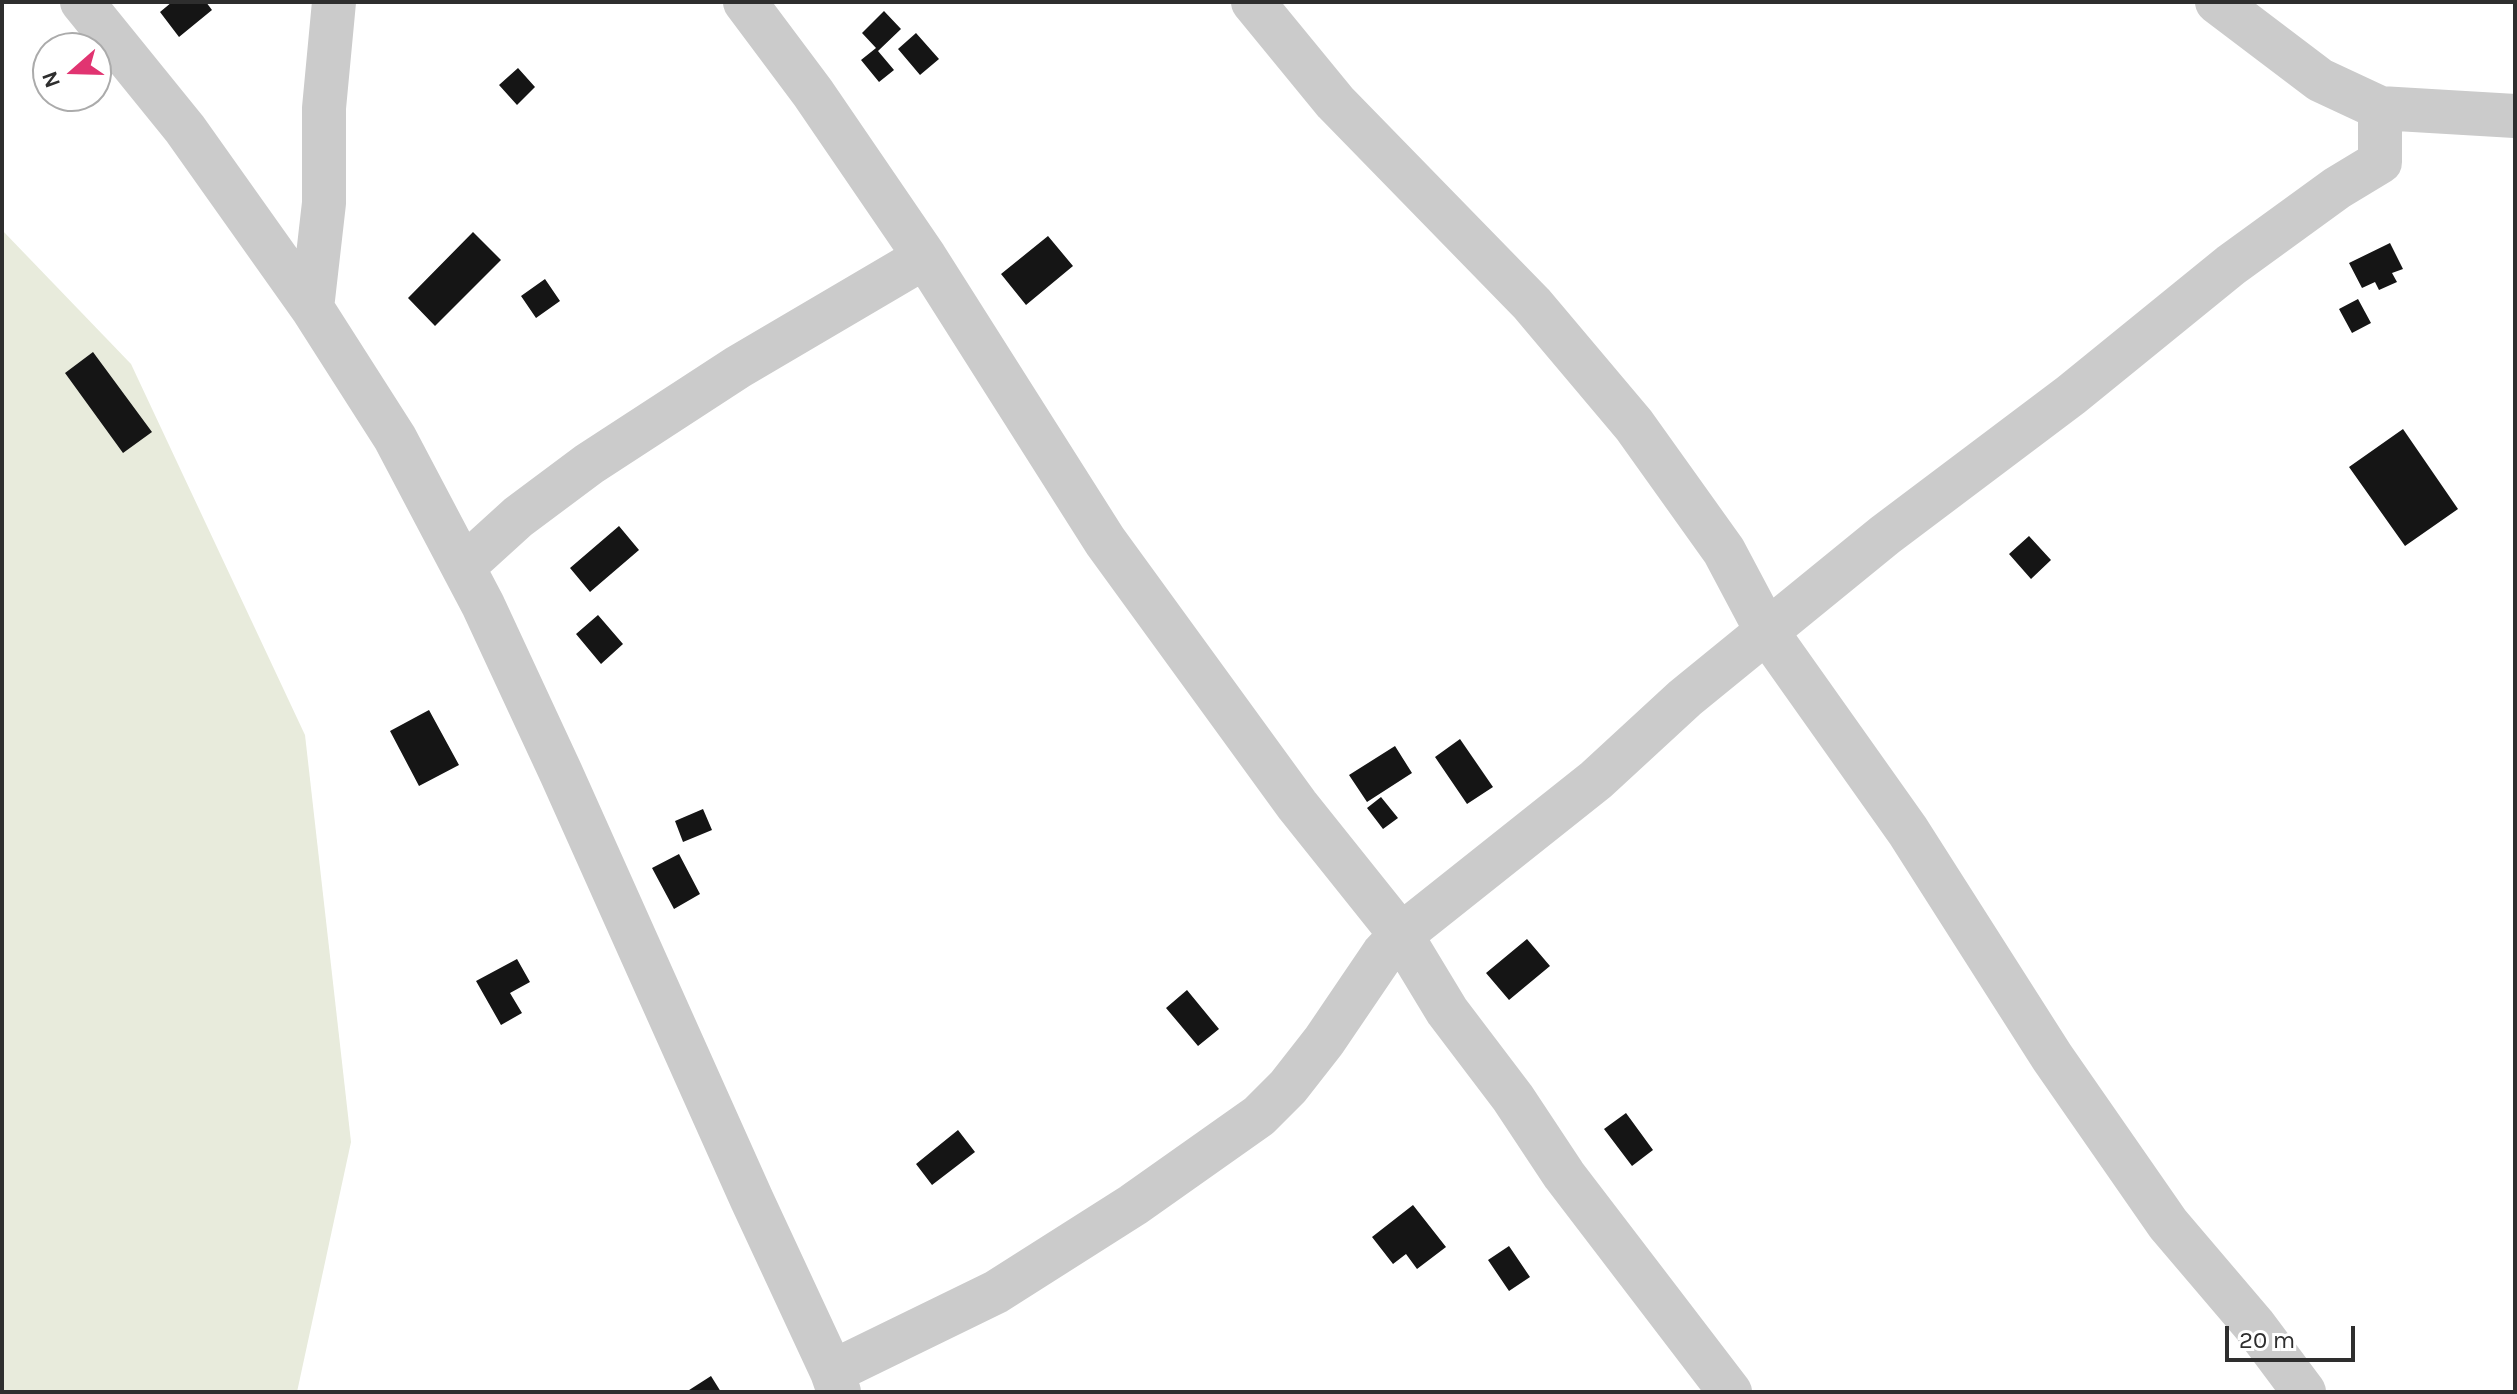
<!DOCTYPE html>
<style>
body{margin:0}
#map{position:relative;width:2517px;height:1394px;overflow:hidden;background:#fff;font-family:Karla,sans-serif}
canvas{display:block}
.frame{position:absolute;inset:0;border:4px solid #2e2e2e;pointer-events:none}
.north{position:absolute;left:32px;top:32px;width:80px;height:80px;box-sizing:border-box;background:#fff;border:2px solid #ababab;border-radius:50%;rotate:250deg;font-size:22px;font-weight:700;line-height:32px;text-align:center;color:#2e2e2e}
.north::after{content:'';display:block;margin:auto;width:28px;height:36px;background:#e13471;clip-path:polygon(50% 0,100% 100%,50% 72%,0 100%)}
.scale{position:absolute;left:2225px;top:1326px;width:130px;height:36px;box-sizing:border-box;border:4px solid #2e2e2e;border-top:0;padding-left:10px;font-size:24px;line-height:28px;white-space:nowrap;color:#2e2e2e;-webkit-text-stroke:6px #fff;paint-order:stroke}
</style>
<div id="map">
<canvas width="2517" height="1394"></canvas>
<div class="frame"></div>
<div class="north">N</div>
<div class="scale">20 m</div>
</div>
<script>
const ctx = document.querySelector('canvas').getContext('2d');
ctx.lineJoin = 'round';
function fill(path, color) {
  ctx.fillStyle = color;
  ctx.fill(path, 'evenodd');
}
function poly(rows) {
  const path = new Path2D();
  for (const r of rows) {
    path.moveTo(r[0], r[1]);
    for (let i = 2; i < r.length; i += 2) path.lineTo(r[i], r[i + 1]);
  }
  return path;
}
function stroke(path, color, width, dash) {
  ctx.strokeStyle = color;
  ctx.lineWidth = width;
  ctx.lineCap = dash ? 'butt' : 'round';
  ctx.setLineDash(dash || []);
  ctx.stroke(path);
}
fill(poly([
 [2,230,131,364,305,735,351,1142,297,1392,2,1392]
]), '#e8ebdc');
fill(poly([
 [172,2,206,2,212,10,179,37,160,12],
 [884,11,901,29,878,51,894,70,879,82,861,60,876,48,862,33],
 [916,33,939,59,920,75,898,49],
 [518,68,535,87,517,105,499,85],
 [473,232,501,260,435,326,408,298],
 [1048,236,1073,266,1026,305,1001,274],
 [2390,243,2403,269,2392,273,2397,282,2379,290,2375,282,2362,288,2349,263],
 [545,279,560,301,536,318,521,296],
 [2358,299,2371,323,2352,333,2339,309],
 [93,352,152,432,123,453,65,373],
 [2403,429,2458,509,2405,546,2349,467],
 [619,526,639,550,590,592,570,568],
 [2029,536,2051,560,2031,579,2009,554],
 [598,615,623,644,601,664,576,634],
 [429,710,459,765,419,786,390,731],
 [1460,739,1493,787,1467,804,1435,757],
 [1395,746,1412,773,1367,802,1349,775],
 [1381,797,1398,818,1383,829,1367,808],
 [703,809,712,830,683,842,675,821],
 [679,854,700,894,674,909,652,868],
 [1527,939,1550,966,1509,1000,1486,973],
 [517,959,530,982,510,993,522,1013,501,1025,476,981],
 [1187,990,1219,1029,1198,1046,1166,1008],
 [1626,1113,1653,1150,1632,1166,1604,1129],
 [958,1130,975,1152,932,1185,916,1164],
 [1413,1205,1446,1247,1417,1269,1406,1254,1393,1264,1372,1237],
 [1509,1246,1530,1277,1509,1291,1488,1260],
 [711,1376,721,1392,686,1392]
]), '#151515');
stroke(poly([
 [82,2,185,129,312,308,395,438,483,605,561,773,752,1200,832,1372,839,1392],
 [745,2,813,93,925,257,1105,541,1297,805,1401,935,1447,1011,1513,1098,1564,1175,1730,1392],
 [1253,2,1335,102,1532,304,1634,425,1724,551,1767,632,1908,831,2052,1057,2168,1224,2254,1325,2304,1392],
 [2217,2,2320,80,2380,108,2515,116],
 [312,308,324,203,324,108,334,2],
 [463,567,518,517,589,464,738,367,925,257],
 [832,1372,996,1292,1133,1205,1259,1116,1288,1087,1324,1041,1383,954,1401,935,1596,780,1685,698,1885,535,2071,395,2231,265,2337,188,2380,162,2380,108]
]), '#cbcbcb', 44);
</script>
